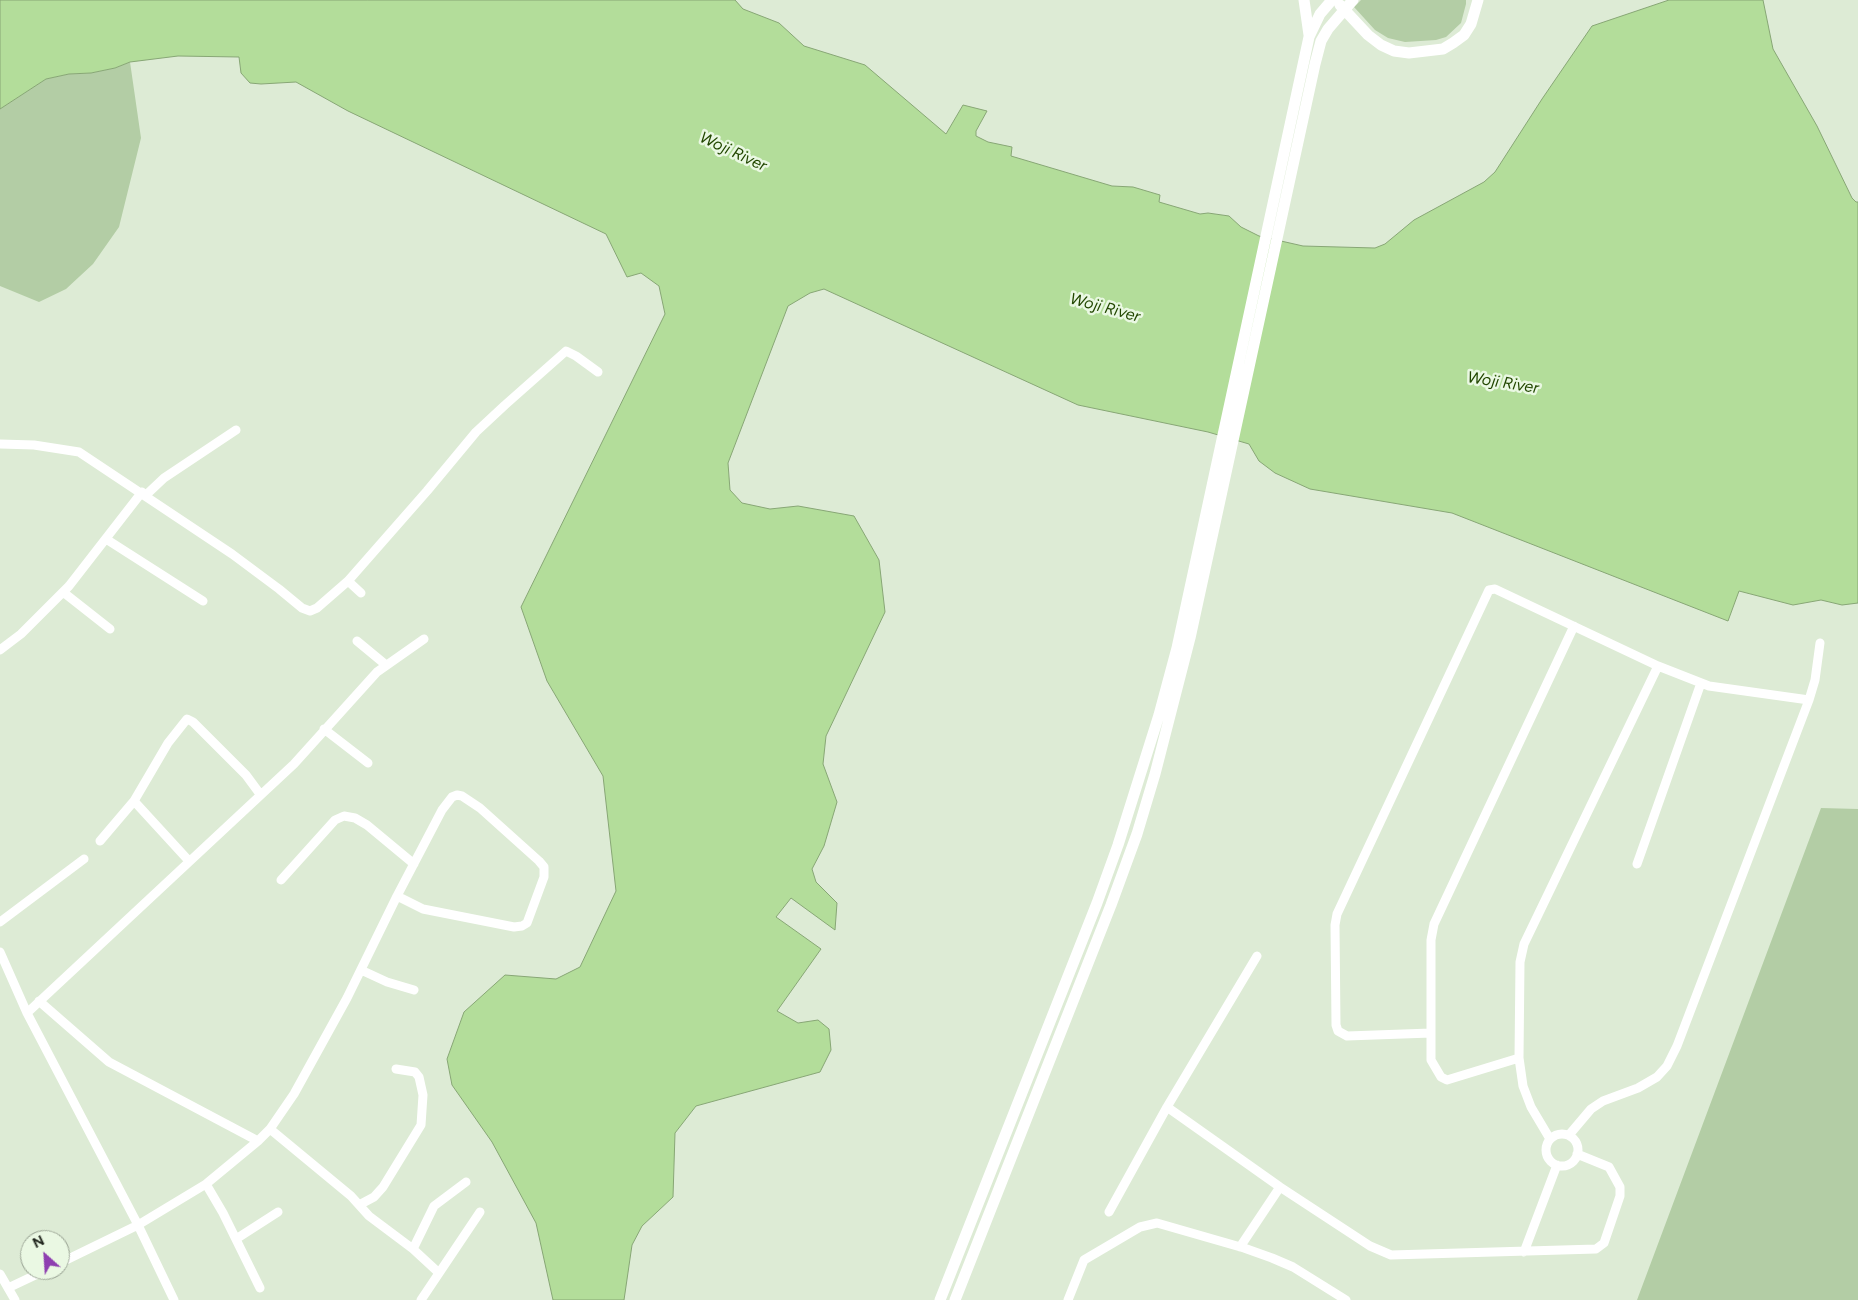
<!DOCTYPE html>
<style>
body{margin:0}
#map{position:relative;width:1858px;height:1300px;overflow:hidden;background:#ddebd5;font-family:Figtree,sans-serif}
canvas{display:block}
.north{position:absolute;left:20px;top:1230px;width:50px;height:50px;box-sizing:border-box;background:#eaf8e3;border:1px solid #9aa494;border-radius:50%;rotate:334deg;font-size:14px;font-weight:700;line-height:20px;text-align:center;color:#21261e}
.north::after{content:'';display:block;margin:auto;width:18px;height:22px;background:#8e3fb0;clip-path:polygon(50% 0,100% 100%,50% 72%,0 100%)}
</style>
<div id="map">
<canvas width="1858" height="1300"></canvas>
<div class="north">N</div>
</div>
<script>
const ctx = document.querySelector('canvas').getContext('2d');
ctx.lineJoin = 'round';
function fill(path, color) {
  ctx.fillStyle = color;
  ctx.fill(path, 'evenodd');
}
function poly(rows) {
  const path = new Path2D();
  for (const r of rows) {
    if (r.length === 3) {
      path.moveTo(r[0] + r[2], r[1]);
      path.arc(r[0], r[1], r[2], 0, 2 * Math.PI);
      continue;
    }
    path.moveTo(r[0], r[1]);
    for (let i = 2; i < r.length; i += 2) path.lineTo(r[i], r[i + 1]);
  }
  return path;
}
function stroke(path, color, width, dash) {
  ctx.strokeStyle = color;
  ctx.lineWidth = width;
  ctx.lineCap = dash ? 'butt' : 'round';
  ctx.setLineDash(dash || []);
  ctx.stroke(path);
}
function write(font, color, halo, rows, align = 'center') {
  ctx.font = font + ' Figtree,sans-serif';
  ctx.lineWidth = 5;
  ctx.setLineDash([]);
  ctx.textBaseline = 'middle';
  ctx.strokeStyle = halo;
  ctx.fillStyle = color;
  for (const [text, x, y, turn = 0] of rows) {
    ctx.save();
    ctx.translate(x, y);
    ctx.rotate((+turn || 0) * Math.PI / 180);
    ctx.textAlign = isNaN(turn) ? turn : align;
    if (halo) ctx.strokeText(text, 0, 0);
    ctx.fillText(text, 0, 0);
    ctx.restore();
  }
}
fill(poly([
 [1361,0,1466,0,1466,4,1461,23,1446,37,1436,40,1405,42,1388,38,1375,30,1354,7],
 [130,62,141,138,119,227,93,264,66,289,39,302,0,286,0,109,46,79,69,74,91,73,115,68],
 [1821,808,1858,809,1858,1300,1637,1300]
]), '#b3cda5');
const water = poly([
 [0,0,735,0,743,9,779,23,804,46,865,65,946,134,963,105,987,111,976,131,976,136,988,142,1012,147,1011,156,1112,186,1133,187,1160,195,1159,202,1200,214,1208,213,1229,216,1241,227,1259,236,1303,246,1375,248,1385,244,1414,220,1484,182,1495,172,1542,99,1592,26,1669,0,1763,0,1773,49,1817,126,1852,198,1856,202,1858,202,1858,603,1842,605,1821,600,1793,605,1739,591,1728,621,1452,513,1310,489,1275,473,1259,461,1249,444,1208,432,1078,405,824,289,810,293,788,306,728,463,730,490,742,503,770,509,798,506,854,516,879,560,885,612,826,736,823,764,837,802,824,846,812,869,816,882,837,903,835,930,791,898,776,917,821,949,777,1011,798,1023,818,1020,829,1029,831,1050,820,1072,696,1106,675,1133,673,1197,642,1226,632,1245,624,1300,553,1300,536,1223,492,1142,452,1085,447,1059,464,1012,505,975,556,979,580,967,616,891,603,776,547,681,521,607,665,314,659,286,641,273,627,277,606,234,348,111,296,82,261,84,250,83,241,73,239,57,178,56,130,62,115,68,91,73,69,74,46,79,0,109,0,0]
]);
fill(water, '#b3dd9a');
stroke(water, '#87a675', 1);
stroke(poly([
 [0,444,34,445,79,452,232,554,279,589,302,608,310,611,317,608,348,581,427,491,476,432,505,405,566,351,576,356,598,372],
 [146,495,164,478,236,430],
 [106,539,203,601],
 [348,581,361,593],
 [63,592,110,629],
 [357,641,386,665],
 [0,650,21,634,69,586,142,492],
 [324,729,368,763],
 [134,801,189,861],
 [100,841,134,801,168,743,187,719,193,722,246,775,260,794],
 [1637,864,1701,683],
 [281,880,335,820,344,816,355,818,367,825,414,864],
 [0,922,84,859],
 [0,952,27,1013,138,1225,174,1300],
 [361,970,387,982,414,990],
 [39,1001,109,1062,258,1141],
 [27,1013,294,764,377,672,424,639],
 [1431,1033,1347,1036,1338,1031,1336,1025,1335,925,1337,914,1489,590,1495,589,1658,666,1709,686,1809,700],
 [1519,1058,1447,1080,1441,1077,1431,1060,1431,940,1434,924,1574,626],
 [1167,1107,1280,1187,1370,1246,1391,1255,1596,1249,1604,1243,1620,1196,1620,1187,1609,1167,1577,1154],
 [270,1129,351,1196,369,1216,413,1249,439,1273],
 [1562,1150,16],
 [1569,1135,1591,1109,1603,1101,1638,1088,1657,1077,1667,1066,1677,1046,1809,700,1815,680,1820,643],
 [1550,1139,1531,1107,1523,1086,1519,1058,1520,962,1524,944,1658,666],
 [206,1184,223,1213,260,1288],
 [359,1205,374,1197,383,1187,421,1125,423,1095,419,1077,415,1072,396,1069],
 [1109,1212,1167,1107,1257,956],
 [236,1239,278,1212],
 [1240,1247,1280,1187],
 [413,1249,434,1206,466,1182],
 [1524,1252,1557,1165],
 [60,1263,138,1225,206,1184,258,1141,270,1129,294,1094,347,998,397,896,442,810,452,797,457,795,462,796,480,808,539,861,544,867,544,877,527,923,522,926,514,927,423,909,397,896],
 [0,1274,15,1300],
 [8,1288,46,1270],
 [421,1300,480,1212],
 [1068,1300,1084,1260,1140,1227,1157,1223,1244,1248,1272,1258,1293,1267,1346,1300]
]), '#fff', 9);
stroke(poly([
 [1304,0,1309,35],
 [1340,5,1368,35,1381,45,1394,51,1409,53,1443,49,1453,43,1464,35,1471,24,1478,0],
 [940,1300,1097,903,1118,845,1159,715,1177,648,1309,37,1320,14,1332,0],
 [955,1300,1111,905,1137,834,1155,774,1190,638,1315,64,1321,41,1328,29,1353,0]
]), '#fff', 11);
write('italic 16px', '#224700', '#eaf8e3', [
 ["Woji River",733,152,25],
 ["Woji River",1105,308,15],
 ["Woji River",1503,383,9]
]);
</script>
